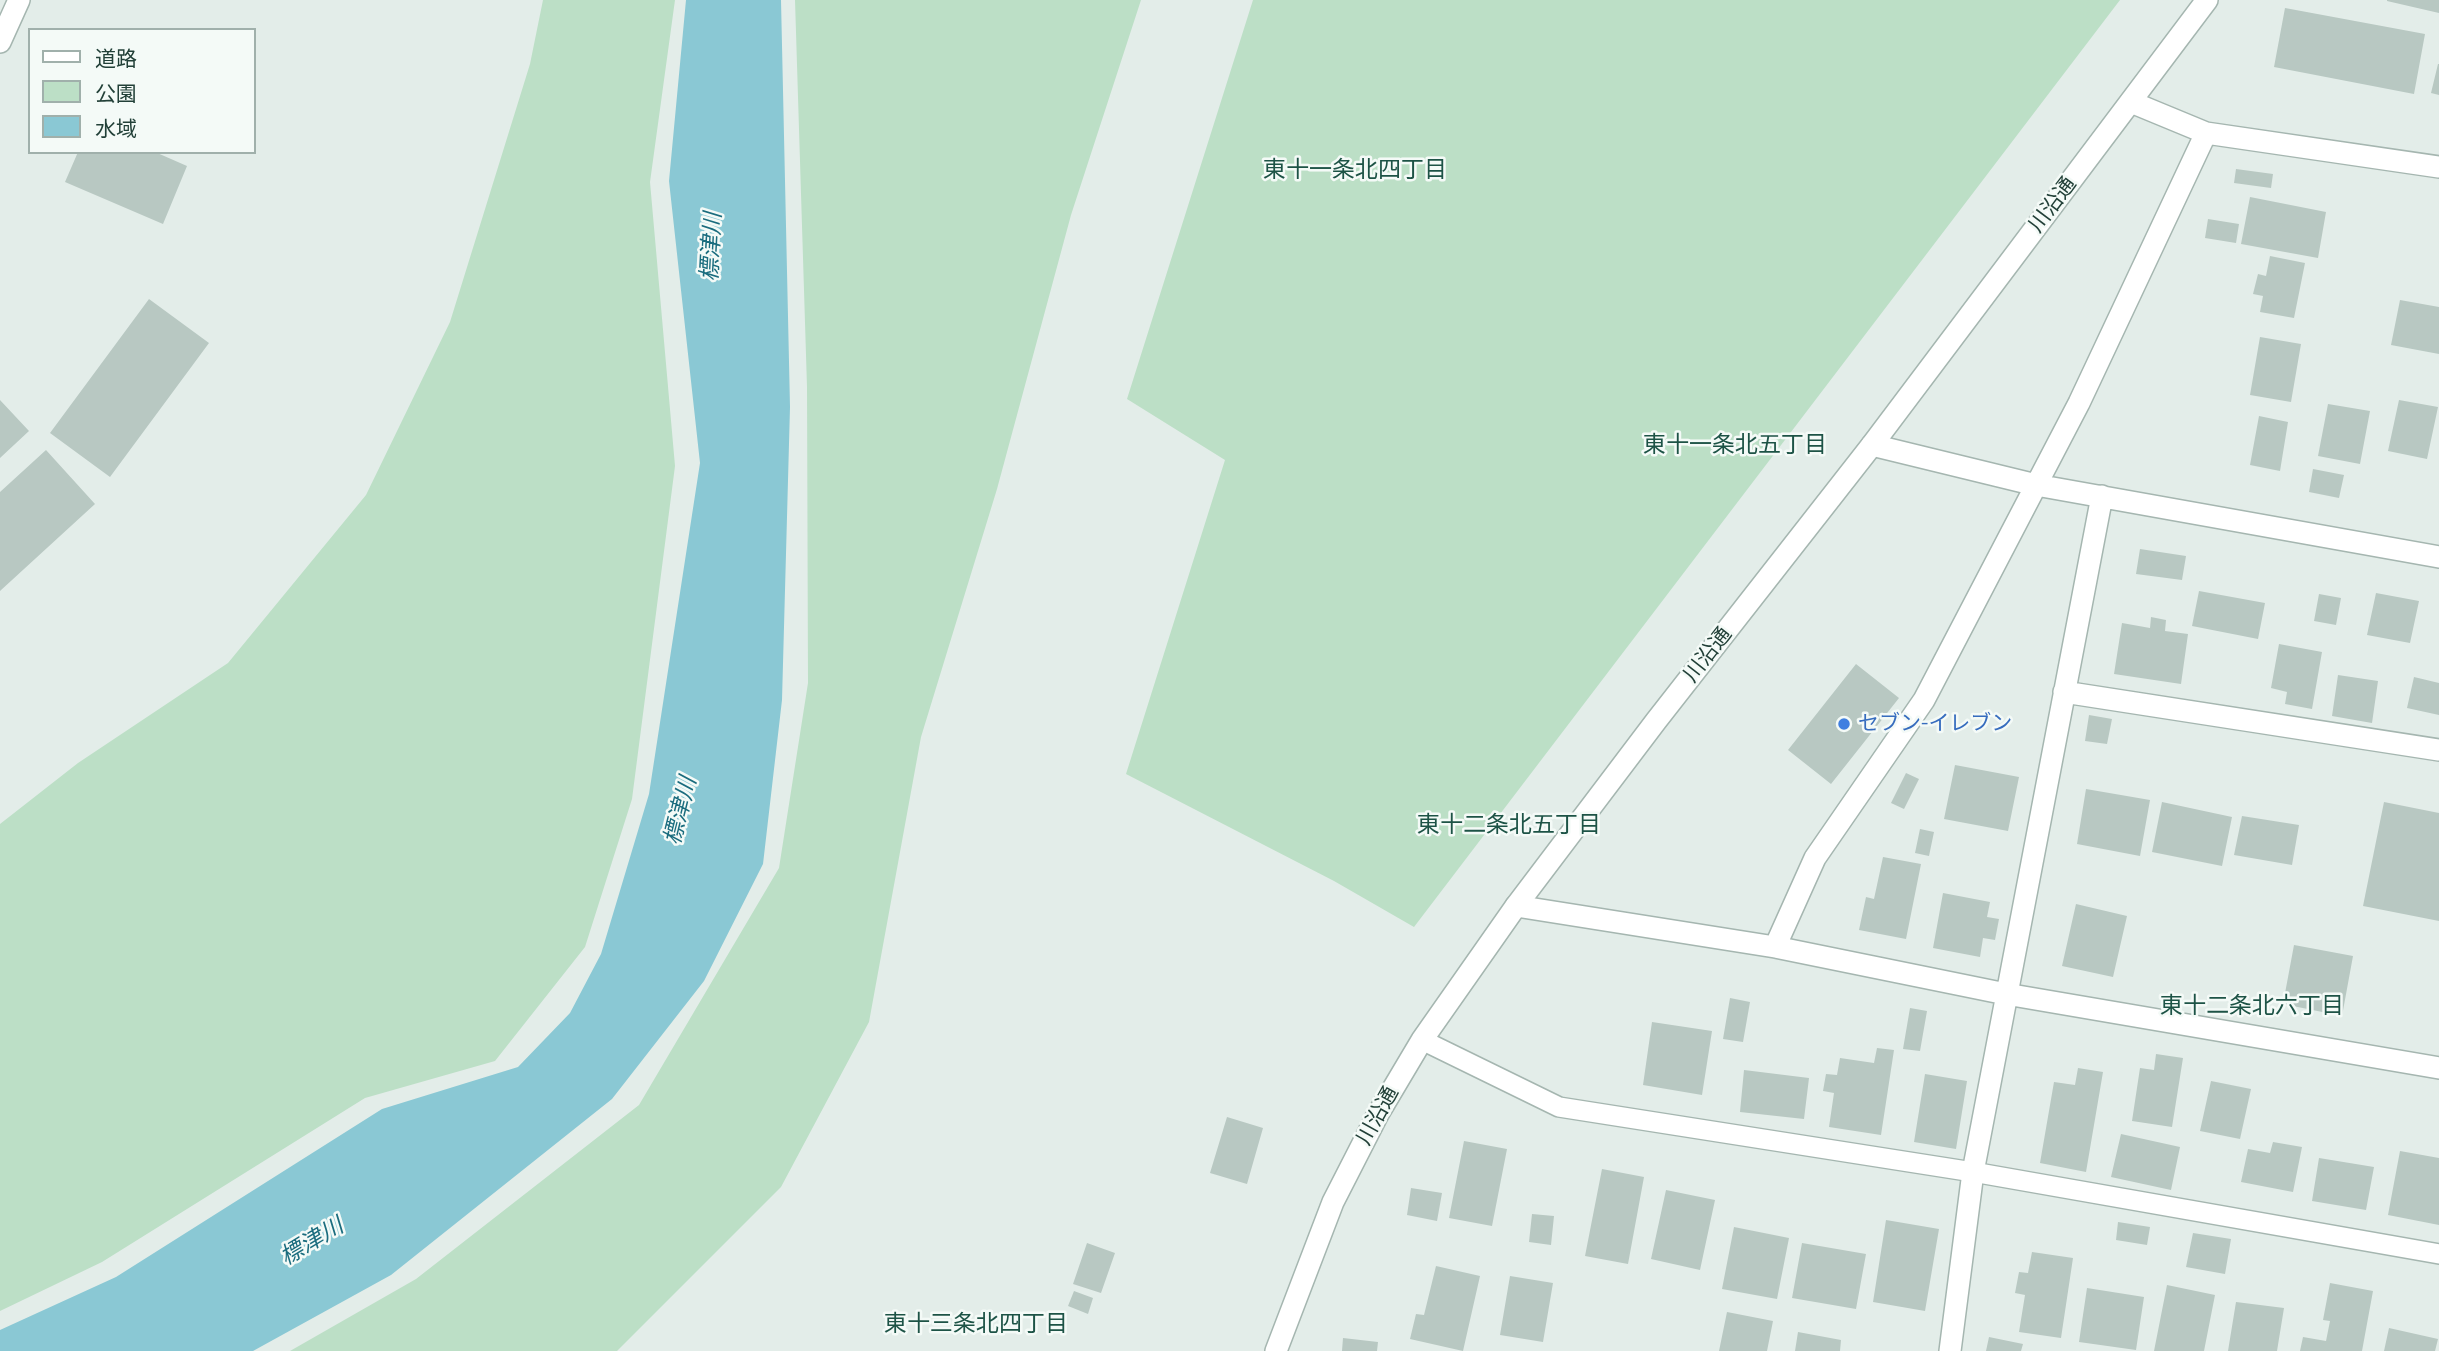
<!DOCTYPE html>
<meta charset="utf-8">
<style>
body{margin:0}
#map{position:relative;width:2439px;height:1351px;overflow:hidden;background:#e3ede9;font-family:Karla,"Noto Sans JP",sans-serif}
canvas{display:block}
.legend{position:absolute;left:28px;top:28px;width:228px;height:126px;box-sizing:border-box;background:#f4faf7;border:2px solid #a0b0ab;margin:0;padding:9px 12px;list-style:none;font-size:21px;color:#224038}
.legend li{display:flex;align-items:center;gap:14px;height:35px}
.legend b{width:35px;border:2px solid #a0b0ab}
</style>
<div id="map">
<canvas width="2439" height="1351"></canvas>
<ul class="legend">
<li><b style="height:9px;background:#fff"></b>道路</li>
<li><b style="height:19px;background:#bcdfc6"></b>公園</li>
<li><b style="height:19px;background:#8ac8d4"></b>水域</li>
</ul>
</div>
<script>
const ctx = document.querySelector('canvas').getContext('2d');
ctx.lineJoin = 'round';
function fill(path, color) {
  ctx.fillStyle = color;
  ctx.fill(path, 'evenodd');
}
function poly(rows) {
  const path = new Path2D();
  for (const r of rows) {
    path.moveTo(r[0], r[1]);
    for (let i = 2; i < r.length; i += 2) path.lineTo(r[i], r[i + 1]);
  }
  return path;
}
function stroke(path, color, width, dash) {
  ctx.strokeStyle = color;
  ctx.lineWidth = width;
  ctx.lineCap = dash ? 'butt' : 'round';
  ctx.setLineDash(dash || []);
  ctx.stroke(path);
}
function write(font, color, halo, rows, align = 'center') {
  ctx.font = font + ' Karla,"Noto Sans JP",sans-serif';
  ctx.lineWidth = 5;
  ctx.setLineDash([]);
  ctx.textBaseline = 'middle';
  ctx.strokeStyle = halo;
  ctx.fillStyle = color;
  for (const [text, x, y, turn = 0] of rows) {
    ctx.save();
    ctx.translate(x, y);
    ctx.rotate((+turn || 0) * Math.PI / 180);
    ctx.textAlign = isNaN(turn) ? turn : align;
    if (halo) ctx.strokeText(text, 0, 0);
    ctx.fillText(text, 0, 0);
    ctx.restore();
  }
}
fill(poly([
 [543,0,675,0,650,182,675,466,632,799,585,947,495,1061,365,1098,102,1262,0,1311,0,824,78,763,228,663,366,495,450,322,530,64],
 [795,0,1141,0,1071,215,997,489,921,737,869,1022,781,1187,617,1351,290,1351,416,1279,639,1105,779,868,808,683,807,387],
 [1253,0,2120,0,1414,927,1334,881,1126,774,1225,460,1127,399]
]), '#bcdfc6');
fill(poly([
 [686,0,781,0,790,407,782,700,763,864,704,981,612,1099,391,1275,253,1351,0,1351,0,1330,116,1277,382,1109,518,1067,570,1013,601,954,649,794,700,463,669,181]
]), '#8ac8d4');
fill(poly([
 [2387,0,2439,0,2439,13,2387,1],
 [2285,8,2425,34,2414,94,2274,67],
 [2438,64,2439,64,2439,95,2431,93],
 [78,152,155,152,187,166,163,224,65,182],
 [2236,169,2273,174,2271,188,2234,183],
 [2250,197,2326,212,2318,258,2241,244],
 [2208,219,2239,224,2236,243,2205,238],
 [2270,256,2305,263,2294,318,2260,312,2263,296,2253,294,2258,274,2266,276],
 [149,299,209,343,110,477,50,433],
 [2400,300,2439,307,2439,354,2391,345],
 [2260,337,2301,344,2291,402,2250,395],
 [0,400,29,431,0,458],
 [2399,400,2438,407,2427,459,2388,451],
 [2328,404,2370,411,2360,464,2318,456],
 [2259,416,2288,422,2280,471,2250,465],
 [46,450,95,504,0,591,0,492],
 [2313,469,2344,475,2339,498,2309,492],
 [2140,549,2186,556,2182,580,2136,574],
 [2199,591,2265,603,2258,639,2192,626],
 [2376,593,2419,601,2410,643,2367,635],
 [2319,594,2341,598,2336,625,2314,621],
 [2151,617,2166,620,2165,631,2188,634,2181,684,2114,674,2122,623,2150,628],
 [2279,644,2322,652,2312,709,2285,704,2287,692,2271,688],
 [1856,664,1899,698,1831,784,1788,750],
 [2338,675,2378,681,2372,723,2332,716],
 [2414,677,2439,683,2439,715,2407,708],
 [2089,715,2112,719,2107,744,2085,741],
 [1955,765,2019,777,2008,831,1944,819],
 [1906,773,1919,779,1904,809,1891,803],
 [2086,789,2150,800,2140,856,2077,844],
 [2162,802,2232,817,2222,866,2152,852],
 [2384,802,2439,813,2439,921,2363,906],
 [2242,816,2299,825,2292,865,2234,855],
 [1920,829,1934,832,1929,856,1915,853],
 [1883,857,1921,864,1906,939,1859,930,1866,897,1874,899],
 [1943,893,1990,902,1987,917,1999,919,1995,940,1983,938,1980,957,1933,948],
 [2076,904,2127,916,2113,977,2062,966],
 [2294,945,2353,956,2342,1016,2283,1004],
 [1730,998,1750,1002,1743,1042,1723,1039],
 [1910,1008,1927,1011,1920,1051,1903,1049],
 [1652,1022,1712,1031,1702,1095,1643,1085],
 [1877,1048,1894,1050,1881,1135,1829,1127,1834,1093,1823,1091,1826,1074,1837,1075,1840,1058,1874,1063],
 [2156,1054,2183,1058,2172,1127,2132,1121,2140,1068,2154,1070],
 [2078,1068,2103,1072,2086,1172,2040,1163,2054,1082,2075,1085],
 [1744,1070,1809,1078,1804,1119,1740,1112],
 [1925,1074,1967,1081,1956,1149,1914,1142],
 [2211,1081,2251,1089,2240,1139,2200,1131],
 [1227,1117,1263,1128,1247,1184,1210,1173],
 [2121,1134,2180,1147,2171,1190,2111,1177],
 [1464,1141,1507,1149,1492,1226,1449,1218],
 [2273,1142,2302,1147,2293,1192,2241,1182,2248,1149,2270,1153],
 [2400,1151,2439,1158,2439,1225,2388,1215],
 [2319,1158,2374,1167,2366,1210,2312,1201],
 [1602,1169,1644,1177,1628,1264,1585,1256],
 [1411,1188,1442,1193,1437,1221,1407,1215],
 [1666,1190,1715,1200,1700,1270,1651,1259],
 [1532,1214,1554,1216,1551,1245,1529,1242],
 [1886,1220,1939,1229,1925,1311,1873,1302],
 [2118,1222,2150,1227,2147,1245,2116,1240],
 [1734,1227,1789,1238,1777,1299,1722,1289],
 [2193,1233,2231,1239,2225,1274,2186,1267],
 [1087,1243,1115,1253,1101,1293,1073,1284],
 [1802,1243,1866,1254,1856,1309,1792,1298],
 [2032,1252,2073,1258,2061,1338,2019,1332,2025,1295,2015,1293,2019,1272,2028,1273],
 [1436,1266,1480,1276,1463,1351,1410,1339,1416,1314,1424,1315],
 [1510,1276,1553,1283,1543,1342,1500,1335],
 [2330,1283,2373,1291,2362,1351,2300,1351,2303,1337,2326,1341,2330,1321,2323,1320],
 [2167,1285,2215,1295,2204,1351,2154,1351],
 [2087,1288,2144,1297,2136,1350,2079,1342],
 [1074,1291,1093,1298,1088,1314,1068,1306],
 [2236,1302,2284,1308,2277,1351,2228,1351],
 [1727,1312,1773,1321,1767,1351,1719,1351],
 [2389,1328,2438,1339,2435,1351,2384,1351],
 [1798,1332,1841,1340,1840,1351,1795,1351],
 [1989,1337,2023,1344,2021,1351,1986,1351],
 [1343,1338,1378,1342,1377,1351,1342,1351]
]), '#b8c8c2');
const service = poly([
 [1422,1040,1559,1107,1973,1172,2439,1254]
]);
const minor = poly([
 [0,42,19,0],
 [2131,102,2206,133,2439,167],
 [1872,445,2036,485,2439,557],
 [2064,692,2439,750],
 [1516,906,1775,947,2006,994,2439,1068],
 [1775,947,1815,858,1924,700,2079,403,2206,133],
 [1950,1351,1973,1172,2102,496]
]);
const tertiary = poly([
 [1276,1351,1333,1202,1378,1114,1422,1040,1516,906,1656,721,1872,445,2207,0]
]);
stroke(service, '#a5b6b0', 22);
stroke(minor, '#a5b6b0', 24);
stroke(tertiary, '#a5b6b0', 24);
stroke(service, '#fff', 19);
stroke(minor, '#fff', 21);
stroke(tertiary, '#fff', 21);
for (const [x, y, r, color] of [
 [1844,724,7,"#3f7fe0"]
]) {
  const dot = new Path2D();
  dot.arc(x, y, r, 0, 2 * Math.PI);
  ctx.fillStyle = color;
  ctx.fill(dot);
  stroke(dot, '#f4faf7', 2.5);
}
write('21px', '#224038', '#f4faf7', [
 ["川沿通",2053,205,-53],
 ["川沿通",1708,655,-52],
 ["川沿通",1378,1116,-61]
]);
write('21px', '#366cbe', '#f4faf7', [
 ["セブン-イレブン",1858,724]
], 'left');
write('23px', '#1d5346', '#f4faf7', [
 ["東十一条北四丁目",1355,170],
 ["東十一条北五丁目",1735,445],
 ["東十二条北五丁目",1509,825],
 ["東十二条北六丁目",2252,1006],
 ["東十三条北四丁目",976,1324]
]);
write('italic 23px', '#1a6c7e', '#f4faf7', [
 ["標津川",712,247,-87],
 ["標津川",681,811,-76],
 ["標津川",312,1242,-31]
]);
</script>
